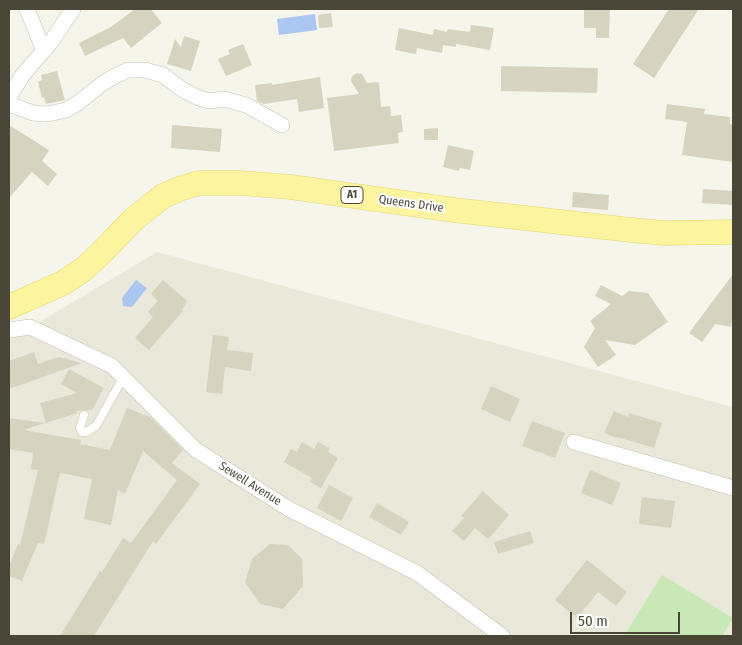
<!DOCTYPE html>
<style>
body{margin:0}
#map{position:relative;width:742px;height:645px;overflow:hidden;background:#f6f5ec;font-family:"Fira Sans Condensed",sans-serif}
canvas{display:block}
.frame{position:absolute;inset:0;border:10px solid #4a4739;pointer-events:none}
.scale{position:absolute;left:570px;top:612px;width:110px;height:22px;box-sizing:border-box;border:2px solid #4a4739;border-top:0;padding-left:6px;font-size:15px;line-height:18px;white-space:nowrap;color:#4a4739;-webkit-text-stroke:4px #fff;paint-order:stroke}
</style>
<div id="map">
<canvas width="742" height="645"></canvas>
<div class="frame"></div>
<div class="scale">50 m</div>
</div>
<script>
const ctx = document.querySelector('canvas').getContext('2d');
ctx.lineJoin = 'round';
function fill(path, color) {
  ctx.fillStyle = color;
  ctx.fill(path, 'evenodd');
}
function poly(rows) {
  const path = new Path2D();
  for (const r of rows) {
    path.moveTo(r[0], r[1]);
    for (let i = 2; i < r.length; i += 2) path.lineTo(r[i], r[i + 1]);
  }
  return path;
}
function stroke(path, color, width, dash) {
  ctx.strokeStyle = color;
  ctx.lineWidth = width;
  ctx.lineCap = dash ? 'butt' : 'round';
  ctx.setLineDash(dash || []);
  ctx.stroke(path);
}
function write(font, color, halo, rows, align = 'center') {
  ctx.font = font + ' "Fira Sans Condensed",sans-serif';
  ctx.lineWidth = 4;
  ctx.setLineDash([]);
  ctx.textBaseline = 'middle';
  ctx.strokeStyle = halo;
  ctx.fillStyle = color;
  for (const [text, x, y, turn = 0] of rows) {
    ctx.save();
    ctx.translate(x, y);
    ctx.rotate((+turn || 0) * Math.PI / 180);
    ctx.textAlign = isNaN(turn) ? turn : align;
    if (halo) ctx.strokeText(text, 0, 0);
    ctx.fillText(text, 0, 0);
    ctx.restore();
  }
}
fill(poly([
 [157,252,733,407,733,636,9,636,9,340]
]), '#eae8da');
fill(poly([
 [662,575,733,618,722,636,624,636]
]), '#c8e9b6');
fill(poly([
 [315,14,317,30,279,35,277,19],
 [136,280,147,288,132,307,123,306,122,298]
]), '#abc6f0');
fill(poly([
 [135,9,151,9,162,23,131,48,123,38,85,56,79,43,111,27],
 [584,9,610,9,609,38,596,38,596,28,584,28],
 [669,9,699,9,654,78,633,64],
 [331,13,333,27,319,28,318,15],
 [471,25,494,28,490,50,456,44,456,47,443,45,442,53,417,48,416,54,395,50,399,28,433,35,434,29,447,32,448,29,470,32],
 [184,36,200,41,191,71,167,64,175,39,181,47],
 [243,44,252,65,226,76,218,59,230,54,228,50],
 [501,66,598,68,597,93,501,91],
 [57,71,65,100,46,104,44,97,42,98,38,82,42,80,41,75],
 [357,73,362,74,367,83,379,82,381,107,390,106,391,116,401,115,403,132,398,133,399,143,334,151,327,98,359,94,351,81,352,76],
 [320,77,324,108,299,112,297,99,264,104,257,101,255,85,272,83,272,85],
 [667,104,705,109,704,114,730,117,730,124,733,125,733,162,682,155,687,122,665,119],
 [9,125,49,150,42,161,57,174,48,186,32,172,9,198],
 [172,125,222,129,220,152,171,148],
 [438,128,438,140,424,140,424,129],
 [448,145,474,151,470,170,460,168,459,171,443,167],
 [703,189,733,191,733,205,702,203],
 [573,192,609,195,608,210,572,207],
 [733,274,733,309,731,327,715,324,702,342,689,333],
 [163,280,187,301,182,310,183,311,149,350,135,338,153,317,148,312,158,301,151,294],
 [601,285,622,296,629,291,648,293,668,322,635,345,605,340,616,355,598,367,584,347,595,328,590,321,611,304,595,296],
 [213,335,229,337,227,350,253,353,251,371,225,367,222,394,206,392],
 [34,352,38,364,59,357,82,363,9,389,9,361],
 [69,369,104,388,92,410,76,411,77,413,46,423,40,403,77,393,61,384],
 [491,386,520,399,510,422,481,409],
 [127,408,150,417,183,450,172,463,200,484,156,544,153,541,94,636,60,636,100,571,102,572,123,538,131,543,177,480,143,451,125,494,118,490,111,525,84,519,92,479,60,473,44,544,38,543,22,581,9,576,9,566,18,544,20,545,38,470,31,469,33,453,9,449,9,418,45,423,24,430,81,440,80,444,110,450],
 [614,411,628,417,629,413,662,423,654,448,617,437,616,438,604,433],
 [532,421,565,433,555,458,522,446],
 [302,442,314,449,318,442,330,448,328,452,338,458,321,488,310,482,312,478,284,462,291,449,297,452],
 [590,470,621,483,612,505,581,493],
 [329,485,353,498,341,521,317,508],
 [483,491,509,515,488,539,475,528,464,541,452,531,464,518,461,516],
 [642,497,675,501,671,528,639,524],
 [377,503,409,522,401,535,369,517],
 [530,531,534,543,498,554,494,542],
 [270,544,288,545,302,559,303,586,283,609,260,604,245,582,252,559],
 [587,560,627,592,616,606,598,592,577,618,555,600]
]), '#d7d3c1');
const service = poly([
 [84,415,80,428,82,432,86,432,96,426,123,378]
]);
const minor = poly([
 [27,9,44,51],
 [9,97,22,76,51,42,73,9],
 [9,104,33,113,44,114,53,113,66,110,78,103,103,83,115,76,128,70,145,70,163,75,183,90,199,98,209,101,224,99,246,105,282,125],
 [9,330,30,327,112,366,196,450,289,509,417,573,502,636],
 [574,442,733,488]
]);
const primary = poly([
 [9,307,63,283,84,269,101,253,134,219,148,208,163,196,179,189,199,183,240,183,291,187,454,210,631,230,664,233,733,232]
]);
stroke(service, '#c1bfae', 9);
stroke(minor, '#c1bfae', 16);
stroke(primary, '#e3d76d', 25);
stroke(service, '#fff', 8);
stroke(minor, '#fff', 15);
stroke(primary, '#fcf49e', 24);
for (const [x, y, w] of [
 [352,195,22]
]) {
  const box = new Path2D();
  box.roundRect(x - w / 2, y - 8.5, w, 17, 4);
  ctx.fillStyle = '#fff';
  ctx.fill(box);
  stroke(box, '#4a4739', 1);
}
write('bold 11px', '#4a4739', null, [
 ["A1",352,195]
]);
write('12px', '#4a4739', '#fff', [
 ["Queens Drive",411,204,8],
 ["Sewell Avenue",250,484,32]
]);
</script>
